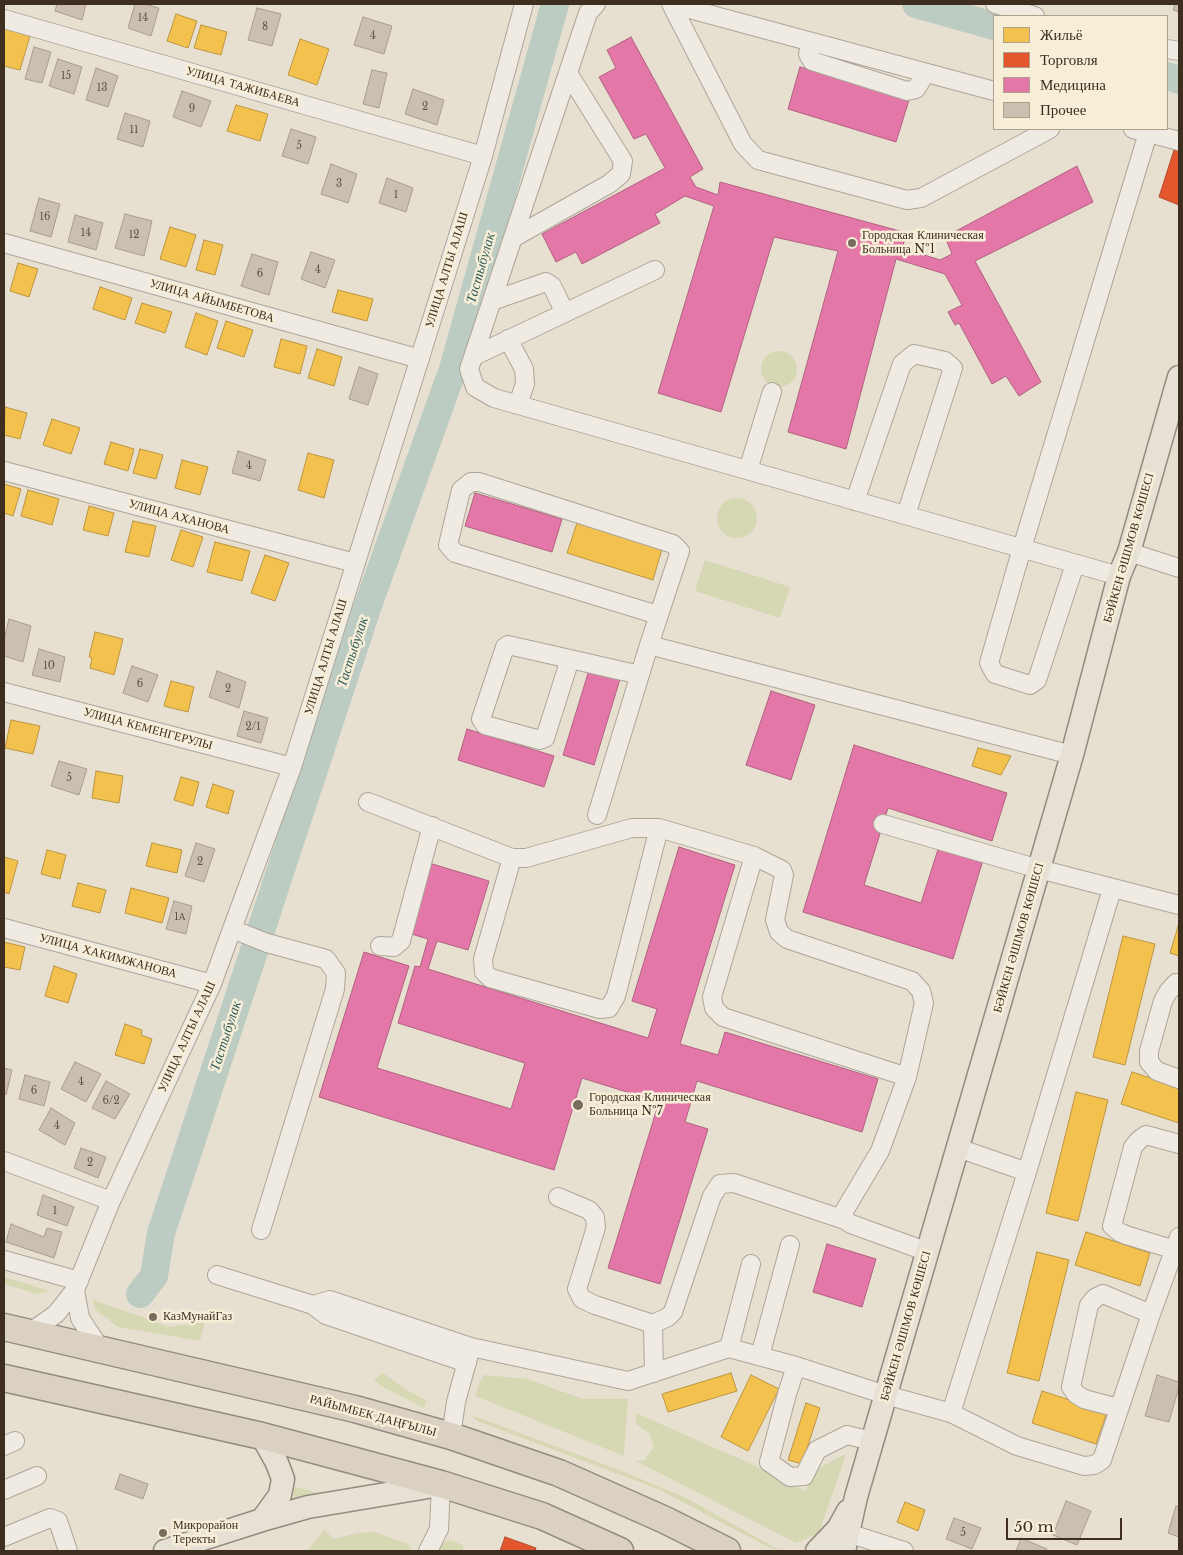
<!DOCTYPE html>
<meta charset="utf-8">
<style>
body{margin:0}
#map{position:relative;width:1183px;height:1555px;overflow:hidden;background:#e7e0d1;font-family:"Libre Baskerville",serif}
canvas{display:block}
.frame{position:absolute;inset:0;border:5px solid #3d2e20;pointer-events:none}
.legend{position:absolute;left:993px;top:15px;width:175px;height:115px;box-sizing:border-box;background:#f7eed8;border:1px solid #ada18e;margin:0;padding:6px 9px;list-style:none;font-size:15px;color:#3d2e20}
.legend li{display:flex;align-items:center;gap:10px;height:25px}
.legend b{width:25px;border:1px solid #ada18e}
.scale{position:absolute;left:1006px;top:1518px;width:116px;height:22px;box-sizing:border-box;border:2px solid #3d2e20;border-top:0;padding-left:6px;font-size:15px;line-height:18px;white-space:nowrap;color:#3d2e20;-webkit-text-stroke:4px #f7eed8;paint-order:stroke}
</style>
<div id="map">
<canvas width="1183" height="1555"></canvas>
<div class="frame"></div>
<ul class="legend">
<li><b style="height:14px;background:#f2c14e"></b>Жильё</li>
<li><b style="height:14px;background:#e4572e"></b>Торговля</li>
<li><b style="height:14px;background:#e377a8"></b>Медицина</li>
<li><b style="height:14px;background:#cbbfb2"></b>Прочее</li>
</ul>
<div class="scale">50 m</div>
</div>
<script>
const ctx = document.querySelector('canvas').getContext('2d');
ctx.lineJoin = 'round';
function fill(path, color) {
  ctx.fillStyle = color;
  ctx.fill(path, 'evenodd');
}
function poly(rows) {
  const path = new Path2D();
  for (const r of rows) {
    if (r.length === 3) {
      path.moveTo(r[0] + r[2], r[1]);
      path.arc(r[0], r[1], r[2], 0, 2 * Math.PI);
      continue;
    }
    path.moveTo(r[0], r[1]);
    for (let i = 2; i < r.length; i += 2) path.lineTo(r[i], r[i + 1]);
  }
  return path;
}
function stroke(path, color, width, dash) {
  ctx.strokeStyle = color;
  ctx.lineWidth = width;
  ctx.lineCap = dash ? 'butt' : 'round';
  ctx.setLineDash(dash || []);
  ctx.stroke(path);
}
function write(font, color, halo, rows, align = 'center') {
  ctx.font = font + ' "Libre Baskerville",serif';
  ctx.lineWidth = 5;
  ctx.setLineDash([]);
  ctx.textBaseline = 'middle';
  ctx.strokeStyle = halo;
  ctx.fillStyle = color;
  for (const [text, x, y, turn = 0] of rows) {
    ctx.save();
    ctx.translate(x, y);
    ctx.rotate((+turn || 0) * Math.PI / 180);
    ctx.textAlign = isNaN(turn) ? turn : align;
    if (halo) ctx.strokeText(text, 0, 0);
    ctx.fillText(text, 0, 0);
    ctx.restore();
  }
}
fill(poly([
 [779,369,18],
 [737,518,20],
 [705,560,790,587,780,618,695,591],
 [4,1277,50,1291,37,1294,4,1284],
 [93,1300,170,1327,205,1322,200,1341,118,1327,95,1309],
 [383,1373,405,1389,426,1400,424,1408,383,1387,374,1380],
 [484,1375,527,1379,583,1399,628,1399,624,1456,475,1396,479,1383],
 [636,1413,769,1472,805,1491,813,1471,846,1454,819,1533,796,1543,636,1461,645,1460,654,1446,649,1433,636,1424],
 [472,1416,482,1419,622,1471,686,1498,781,1551,768,1547,658,1489,477,1421],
 [293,1486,325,1495,292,1503,294,1491],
 [324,1530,334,1539,357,1533,375,1532,408,1544,412,1551,303,1551,309,1549],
 [450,1540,463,1545,463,1551,435,1551,437,1546]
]), '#d6d7b3');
const homes = poly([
 [176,14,197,21,188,48,167,41,176,14],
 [201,25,227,32,221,55,194,48,201,25],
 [4,28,30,36,20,70,4,66,4,28],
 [300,39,329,49,317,85,288,75,300,39],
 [236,105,268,114,260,141,227,131,236,105],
 [170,227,196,235,186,267,160,259,170,227],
 [204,240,223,245,215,275,196,270,204,240],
 [18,263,38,269,29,297,10,291,18,263],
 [100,287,132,298,125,320,93,309,100,287],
 [338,290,373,299,367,321,332,312,338,290],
 [142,303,172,312,165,333,135,323,142,303],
 [196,313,218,321,207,355,185,347,196,313],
 [226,321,253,330,244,357,217,348,226,321],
 [281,339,307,346,300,374,274,367,281,339],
 [317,349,342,357,334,386,308,378,317,349],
 [5,407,27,413,20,439,4,435,5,407],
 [52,419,80,428,71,454,43,445,52,419],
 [111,442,134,449,128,471,104,464,111,442],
 [140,449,163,455,156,479,133,473,140,449],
 [308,453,334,460,324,498,298,490,308,453],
 [182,460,208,467,200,495,175,488,182,460],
 [4,484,21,489,13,516,4,513,4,484],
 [28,490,59,499,52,525,21,516,28,490],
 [89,506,114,513,108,536,83,530,89,506],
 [133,521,156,526,149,557,125,552,133,521],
 [577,523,662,549,653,580,567,553,577,523],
 [181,530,203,537,193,567,171,560,181,530],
 [215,542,250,551,242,581,207,572,215,542],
 [265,555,289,563,275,601,251,593,265,555],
 [95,632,123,639,114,675,90,668,92,658,89,657,95,632],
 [171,681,194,687,188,712,164,706,171,681],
 [11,720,40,726,33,754,5,748,11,720],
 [978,748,1011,756,1001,775,972,766,978,748],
 [96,771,123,776,119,803,92,798,96,771],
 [181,777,199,782,193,806,174,800,181,777],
 [213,784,234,791,228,814,206,807,213,784],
 [152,843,182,850,177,873,146,866,152,843],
 [47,850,66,855,60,879,41,874,47,850],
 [4,857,18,861,9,894,4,892,4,857],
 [78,883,106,890,100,913,72,906,78,883],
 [131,888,169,898,162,923,125,913,131,888],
 [1179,923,1179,956,1170,953,1179,923],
 [1123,936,1155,944,1125,1065,1093,1057,1123,936],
 [4,942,25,947,20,970,4,967,4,942],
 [54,966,77,974,68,1003,45,996,54,966],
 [125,1024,142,1030,141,1035,152,1039,144,1064,115,1055,125,1024],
 [1132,1072,1179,1087,1179,1123,1121,1104,1132,1072],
 [1076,1092,1108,1100,1078,1221,1046,1213,1076,1092],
 [1086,1232,1150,1253,1140,1286,1075,1265,1086,1232],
 [1037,1252,1069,1260,1039,1381,1007,1373,1037,1252],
 [731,1373,737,1391,668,1412,662,1394,731,1373],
 [751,1375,779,1389,748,1451,721,1437,751,1375],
 [1042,1391,1107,1412,1096,1444,1032,1423,1042,1391],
 [806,1403,820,1408,802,1464,788,1460,806,1403],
 [905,1502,925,1510,918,1531,897,1522,905,1502]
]);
fill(homes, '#f2c14e');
stroke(homes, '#bc9540', 1);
const shops = poly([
 [1174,150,1179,151,1179,205,1159,197,1174,150],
 [505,1537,536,1548,535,1551,500,1551,505,1537]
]);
fill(shops, '#e4572e');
stroke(shops, '#b24b2a', 1);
const health = poly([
 [631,37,703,169,690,177,696,187,718,195,720,182,907,233,902,248,940,260,952,254,945,237,1077,166,1093,202,975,261,1041,382,1019,396,1006,376,992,384,959,323,955,325,948,312,962,305,945,274,896,259,846,449,788,432,838,251,774,237,721,412,658,393,714,206,685,196,655,214,660,223,582,264,576,252,556,262,542,234,665,168,646,134,634,139,599,77,616,68,607,50,631,37],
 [800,67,909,100,896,142,788,109,800,67],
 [475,493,562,519,552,552,465,526,475,493],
 [589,670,620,679,594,765,563,755,589,670],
 [771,691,815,705,791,780,746,765,771,691],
 [467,729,554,756,544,787,458,760,467,729],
 [854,745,1007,793,992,841,888,808,864,885,921,903,939,846,983,860,953,959,803,912,854,745],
 [679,847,735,865,680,1044,718,1055,725,1032,878,1079,862,1132,697,1081,685,1122,708,1129,660,1284,608,1268,659,1102,582,1078,554,1170,319,1097,364,952,409,966,377,1068,511,1109,525,1063,398,1023,415,966,420,967,428,939,408,933,429,863,489,881,468,950,437,941,428,969,648,1038,657,1009,632,1001,679,847],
 [827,1244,876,1259,862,1307,813,1292,827,1244]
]);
fill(health, '#e377a8');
stroke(health, '#b1617f', 1);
stroke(poly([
 [916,4,994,26],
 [1167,76,1179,80],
 [140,1294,154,1276,161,1233,262,927,366,611,453,369,555,4]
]), '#bcccc2', 28);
const building = poly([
 [57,4,86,4,82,20,55,11,57,4],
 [135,4,144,4,159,8,151,36,128,28,135,4],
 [1175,4,1179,4,1179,12,1173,10,1175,4],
 [257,8,281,14,272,46,248,40,257,8],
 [363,17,392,26,384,54,354,45,363,17],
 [34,47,51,52,42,83,25,79,34,47],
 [58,59,82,67,74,94,49,86,58,59],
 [96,68,118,76,108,107,86,100,96,68],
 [372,70,387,73,379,108,363,104,372,70],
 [413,89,444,100,437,125,405,114,413,89],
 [182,91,211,101,201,127,173,117,182,91],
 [125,113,150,121,143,147,117,139,125,113],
 [291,129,316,137,308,164,282,156,291,129],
 [331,164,357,174,348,203,321,194,331,164],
 [387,178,413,188,406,212,379,203,387,178],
 [39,198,60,204,51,237,30,231,39,198],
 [125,214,152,221,144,256,115,248,125,214],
 [75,215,103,223,96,250,68,242,75,215],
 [311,252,335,260,325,288,301,279,311,252],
 [252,254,278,262,269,295,241,286,252,254],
 [359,367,378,374,368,405,349,399,359,367],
 [238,451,266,460,260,481,232,473,238,451],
 [9,619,31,626,23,662,4,656,4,640,9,619],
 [39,649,65,657,60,682,32,675,39,649],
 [132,666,158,675,148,702,123,693,132,666],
 [217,671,246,682,239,708,209,697,217,671],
 [244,711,268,718,261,743,237,736,244,711],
 [59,761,87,769,79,795,51,786,59,761],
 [196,843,215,849,204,882,185,876,196,843],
 [174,901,192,906,186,934,166,929,174,901],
 [75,1062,101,1074,86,1102,61,1089,75,1062],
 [4,1068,12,1070,6,1095,4,1094,4,1068],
 [25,1075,50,1082,44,1106,19,1099,25,1075],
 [106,1081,130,1094,115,1119,92,1108,106,1081],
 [51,1108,75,1123,65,1145,39,1130,51,1108],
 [81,1148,106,1157,98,1178,74,1168,81,1148],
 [43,1195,74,1207,67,1226,37,1215,43,1195],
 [11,1224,44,1237,47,1228,62,1232,54,1258,6,1242,11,1224],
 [1157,1375,1179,1382,1179,1387,1169,1422,1145,1416,1157,1375],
 [120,1474,148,1484,143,1499,115,1489,120,1474],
 [1066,1501,1091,1511,1077,1545,1053,1535,1066,1501],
 [1176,1506,1179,1507,1179,1537,1168,1533,1176,1506],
 [954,1518,981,1528,972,1549,946,1539,954,1518],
 [1021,1538,1047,1549,1046,1551,1016,1551,1021,1538]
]);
fill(building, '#cbbfb2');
stroke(building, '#a89c90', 1);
const minor = poly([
 [596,4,588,13,469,369,475,387,494,398,1119,576],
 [671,4,743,144,758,160,907,200,921,198,1050,129],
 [671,4,994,91],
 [995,4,1035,16],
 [4,19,483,156],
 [811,42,808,54,812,61,907,91,916,89,926,73],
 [1167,49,1179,51],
 [1133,129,1179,141],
 [513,238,609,184,621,174,623,161,568,73],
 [4,243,420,359],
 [492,301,546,282,552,286,565,313],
 [508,339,524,369,525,384,518,404],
 [474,356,655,270],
 [748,470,772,392],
 [4,471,355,563],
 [855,501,902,364,914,354,945,361,953,368,906,515],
 [1129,552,1179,568],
 [1075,564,1037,680,1030,685,995,674,989,663,1022,548,1148,133],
 [649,645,1072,755],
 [570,659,545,738,540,740,485,725,481,719,505,647,508,645,570,659,640,675],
 [4,692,292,767],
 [368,802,512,858,526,858,632,828,659,828,754,856,782,870,784,875,775,920,779,932,787,939,912,981,921,991,924,1003,907,1077,880,1151,843,1213,845,1220,851,1224,928,1252],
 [597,815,649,645,680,551,673,544,479,482,471,482,461,490,448,545,455,553,658,615],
 [883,824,1039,869,1179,905],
 [754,856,712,997,714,1008,723,1017,907,1077],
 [512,858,483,959,484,972,490,978,600,1009,609,1008,616,996,659,828],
 [4,928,212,984],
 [232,929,267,943,326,959,336,973,335,989,261,1230],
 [380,946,394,947,401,941,432,826],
 [1179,983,1176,983,1168,992,1163,1001,1149,1051,1149,1062,1157,1071,1179,1079],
 [958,1148,1027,1172],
 [4,1161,111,1201],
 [558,1197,589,1210,595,1217,596,1227,577,1289,582,1299,595,1305,653,1324],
 [1175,1250,1126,1235,1119,1232,1112,1226,1133,1147,1139,1140,1146,1135,1179,1144],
 [4,1260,79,1281],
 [217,1275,313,1305,326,1315,467,1363],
 [75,1290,80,1318,101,1350],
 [313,1305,330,1300,471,1347],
 [29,1333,56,1314,75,1290,111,1201,212,984,232,929,292,767,483,156,524,4],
 [729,1348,751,1264],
 [760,1356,790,1245],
 [796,1366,787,1394,769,1462,790,1477,804,1476,817,1450,847,1435,872,1441],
 [654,1373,653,1324,668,1317,673,1312,712,1196,720,1184,734,1183,845,1220],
 [1118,1408,1084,1399,1076,1394,1071,1387,1089,1305,1095,1298,1103,1294,1151,1314],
 [951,1413,1027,1172,1112,889],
 [451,1436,456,1402,471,1347,628,1381,729,1348,796,1366,886,1395,951,1413,1017,1446,1084,1466,1094,1465,1102,1460,1151,1314,1179,1237],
 [4,1446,15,1441],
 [4,1490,37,1476],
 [848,1533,904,1551],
 [4,1537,50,1518,58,1521,68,1551],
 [428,1551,439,1529,441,1484]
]);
const major = poly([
 [262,1436,277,1463,283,1479,280,1495,262,1520],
 [165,1551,262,1520,308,1507,440,1485],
 [817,1551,838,1529,848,1511],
 [844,1551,856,1497,1072,755,1119,576,1129,552,1179,377]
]);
const highway = poly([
 [4,1327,355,1409,451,1436,559,1473,665,1520,727,1551],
 [4,1378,262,1436,441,1484,542,1516,620,1551]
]);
stroke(minor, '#ada599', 20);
stroke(major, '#928b80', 25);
stroke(highway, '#928b80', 29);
stroke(minor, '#efebe3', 18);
stroke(major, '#e6e1d4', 22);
stroke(highway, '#dad1c2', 26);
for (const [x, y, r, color] of [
 [852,243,5,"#786c5e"],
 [578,1105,6,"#786c5e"],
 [153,1317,5,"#786c5e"],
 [163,1533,5,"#786c5e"]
]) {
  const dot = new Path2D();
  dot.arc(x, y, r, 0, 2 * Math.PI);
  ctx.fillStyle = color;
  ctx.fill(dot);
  stroke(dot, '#f7eed8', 2);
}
write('10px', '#605244', null, [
 ["14",143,18],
 ["8",265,27],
 ["4",373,36],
 ["15",66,76],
 ["13",102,88],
 ["2",425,107],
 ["9",192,109],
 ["11",134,130],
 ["5",299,146],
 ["3",339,184],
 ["1",396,195],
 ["16",45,217],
 ["14",86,233],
 ["12",134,235],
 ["4",318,270],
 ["6",260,274],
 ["4",249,466],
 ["10",49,666],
 ["6",140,684],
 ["2",228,689],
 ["2/1",253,727],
 ["5",69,778],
 ["2",200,862],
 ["1А",180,917],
 ["4",81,1082],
 ["6",34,1091],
 ["6/2",111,1101],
 ["4",57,1126],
 ["2",90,1163],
 ["1",55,1211],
 ["5",963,1533]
]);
write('12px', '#3d2e20', '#f7eed8', [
 ["УЛИЦА ТАЖИБАЕВА",243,87,16],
 ["УЛИЦА АЛТЫ АЛАШ",447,270,-73],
 ["УЛИЦА АЙЫМБЕТОВА",212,301,16],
 ["УЛИЦА АХАНОВА",179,517,15],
 ["БӘЙКЕН ӘШІМОВ КӨШЕСІ",1129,548,-74],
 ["УЛИЦА АЛТЫ АЛАШ",326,657,-73],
 ["УЛИЦА КЕМЕНГЕРУЛЫ",148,729,15],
 ["БӘЙКЕН ӘШІМОВ КӨШЕСІ",1019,938,-74],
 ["УЛИЦА ХАКИМЖАНОВА",108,956,15],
 ["УЛИЦА АЛТЫ АЛАШ",187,1037,-65],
 ["БӘЙКЕН ӘШІМОВ КӨШЕСІ",906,1326,-74],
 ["РАЙЫМБЕК ДАҢҒЫЛЫ",373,1416,15]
]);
write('12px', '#3d2e20', '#f7eed8', [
 ["Городская Клиническая",862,236],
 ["Больница №1",862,250],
 ["Городская Клиническая",589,1098],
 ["Больница №7",589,1112],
 ["КазМунайГаз",163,1317],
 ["Микрорайон",173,1526],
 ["Теректы",173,1540]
], 'left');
write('italic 14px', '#2f5d5a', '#f7eed8', [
 ["Тастыбулак",481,268,-74],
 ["Тастыбулак",353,652,-72],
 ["Тастыбулак",226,1036,-72]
]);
</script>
